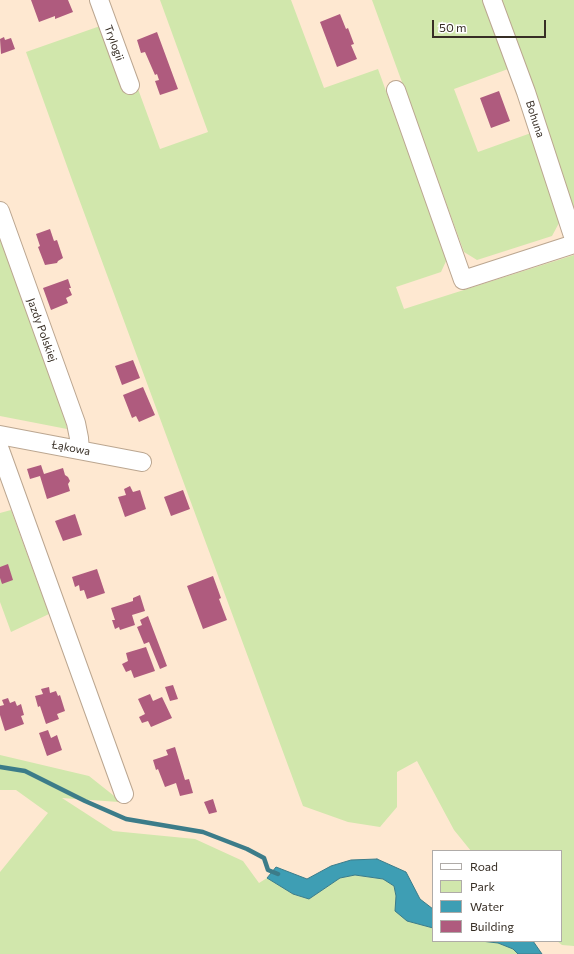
<!DOCTYPE html>
<meta charset="utf-8">
<style>
body{margin:0}
#map{position:relative;width:574px;height:954px;overflow:hidden;background:#fee8d1;font-family:Commissioner,sans-serif}
canvas{display:block}
.legend{position:absolute;left:432px;top:850px;width:130px;height:92px;box-sizing:border-box;background:#fff;border:1px solid #afaba8;margin:0;padding:5px 7px;list-style:none;font-size:12px;color:#372e25}
.legend li{display:flex;align-items:center;gap:8px;height:20px}
.legend b{width:20px;border:1px solid #afaba8}
.scale{position:absolute;left:432px;top:20px;width:114px;height:18px;box-sizing:border-box;border:2px solid #372e25;border-top:0;padding-left:5px;font-size:12px;line-height:14px;white-space:nowrap;color:#372e25;-webkit-text-stroke:3px #fff;paint-order:stroke}
</style>
<div id="map">
<canvas width="574" height="954"></canvas>
<ul class="legend">
<li><b style="height:5px;background:#fff"></b>Road</li>
<li><b style="height:11px;background:#d1e7ac"></b>Park</li>
<li><b style="height:11px;background:#3e9eb4"></b>Water</li>
<li><b style="height:11px;background:#af5b7e"></b>Building</li>
</ul>
<div class="scale">50 m</div>
</div>
<script>
const ctx = document.querySelector('canvas').getContext('2d');
ctx.lineJoin = 'round';
function fill(path, color) {
  ctx.fillStyle = color;
  ctx.fill(path, 'evenodd');
}
function poly(rows) {
  const path = new Path2D();
  for (const r of rows) {
    path.moveTo(r[0], r[1]);
    for (let i = 2; i < r.length; i += 2) path.lineTo(r[i], r[i + 1]);
  }
  return path;
}
function stroke(path, color, width, dash) {
  ctx.strokeStyle = color;
  ctx.lineWidth = width;
  ctx.lineCap = dash ? 'butt' : 'round';
  ctx.setLineDash(dash || []);
  ctx.stroke(path);
}
function write(font, color, halo, rows, align = 'center') {
  ctx.font = font + ' Commissioner,sans-serif';
  ctx.lineWidth = 4;
  ctx.setLineDash([]);
  ctx.textBaseline = 'middle';
  ctx.strokeStyle = halo;
  ctx.fillStyle = color;
  for (const [text, x, y, turn = 0] of rows) {
    ctx.save();
    ctx.translate(x, y);
    ctx.rotate((+turn || 0) * Math.PI / 180);
    ctx.textAlign = isNaN(turn) ? turn : align;
    if (halo) ctx.strokeText(text, 0, 0);
    ctx.fillText(text, 0, 0);
    ctx.restore();
  }
}
fill(poly([
 [160,0,291,0,324,88,378,69,447,259,441,272,396,287,404,309,574,255,574,946,562,945,557,941,561,941,561,851,471,851,454,830,417,761,397,772,397,807,380,827,348,822,303,806,72,180,26,52,103,25,127,93,138,89,160,149,208,132],
 [372,0,483,0,508,69,454,89,478,152,531,133,559,223,552,236,477,260,464,252],
 [499,0,574,0,574,210],
 [0,237,64,415,67,429,0,416],
 [11,510,49,614,11,632,0,602,0,513],
 [0,755,89,776,118,799,119,802,62,798,113,831,195,839,243,861,259,883,267,878,293,894,309,899,340,878,355,875,383,879,394,886,396,896,407,921,433,928,433,941,481,941,498,943,513,949,518,954,0,954,0,872,48,813,16,790,0,790]
]), '#d1e7ac');
const water = poly([
 [377,859,406,872,420,899,433,909,433,928,407,921,395,911,396,896,394,886,383,879,355,875,340,878,309,899,293,894,267,878,276,867,307,879,331,866,351,860,377,859],
 [481,941,533,941,542,954,518,954,513,949,498,943,481,941]
]);
fill(water, '#3e9eb4');
stroke(water, '#3c7c89', 1);
stroke(poly([
 [0,767,25,771,85,801,126,819,203,832,247,849,264,858,268,870,278,874]
]), '#3c7c89', 4.5);
fill(poly([
 [31,0,68,0,73,12,55,19,55,16,39,22],
 [340,14,346,29,348,28,354,44,351,45,357,59,337,67,320,22],
 [157,32,178,89,160,95,155,81,159,80,157,74,155,75,145,52,141,53,137,40],
 [4,37,5,40,11,38,15,49,1,54,0,39],
 [499,91,510,121,491,128,480,98],
 [50,229,54,241,57,240,63,258,58,261,57,263,45,265,38,247,40,246,36,234],
 [68,279,71,288,69,288,72,295,66,298,68,303,51,310,43,288],
 [133,360,140,378,122,385,115,366],
 [143,387,155,415,139,422,136,416,132,418,123,395],
 [41,465,44,474,63,468,65,475,68,477,70,481,68,484,70,491,47,499,40,476,30,479,27,469],
 [130,486,133,492,140,490,146,509,125,517,118,497,126,495,124,489],
 [183,490,190,509,171,516,164,497],
 [75,514,82,535,63,541,55,521],
 [8,564,13,580,2,584,0,578,0,567],
 [97,569,105,593,87,599,84,590,80,591,79,585,75,587,72,577],
 [213,576,221,598,219,599,227,620,203,629,187,586],
 [140,595,145,611,132,615,135,625,120,630,119,627,115,629,112,620,115,620,111,608,133,601,133,598],
 [148,616,167,666,160,669,149,642,144,644,137,627,142,625,140,620],
 [146,647,155,671,134,678,131,670,126,672,122,664,128,661,126,653],
 [173,685,178,699,170,701,165,687],
 [49,687,50,693,56,691,58,696,60,695,65,711,57,714,59,719,46,724,40,706,38,707,35,696,43,694,41,689],
 [150,694,153,701,162,697,172,718,151,727,148,721,142,723,139,717,145,714,138,699],
 [8,698,10,703,15,701,17,706,21,704,24,715,21,716,24,724,5,731,0,715,0,706,4,705,2,700],
 [48,730,51,738,57,735,62,750,47,756,39,733],
 [175,747,185,780,189,779,193,793,180,796,176,783,165,787,158,769,156,770,153,760,168,755,166,750],
 [213,799,217,812,209,814,204,802]
]), '#af5b7e');
const minor = poly([
 [99,0,130,85],
 [492,0,526,92,574,239],
 [396,90,463,280,574,244],
 [0,211,76,423,79,438,80,450],
 [0,435,142,462],
 [0,450,124,794]
]);
stroke(minor, '#bba690', 20);
stroke(minor, '#fff', 18);
write('11px', '#372e25', '#fff', [
 ["Trylogii",114,43,70],
 ["Bohuna",535,119,72],
 ["Jazdy Polskiej",42,330,70],
 ["Łąkowa",71,448,11]
]);
</script>
